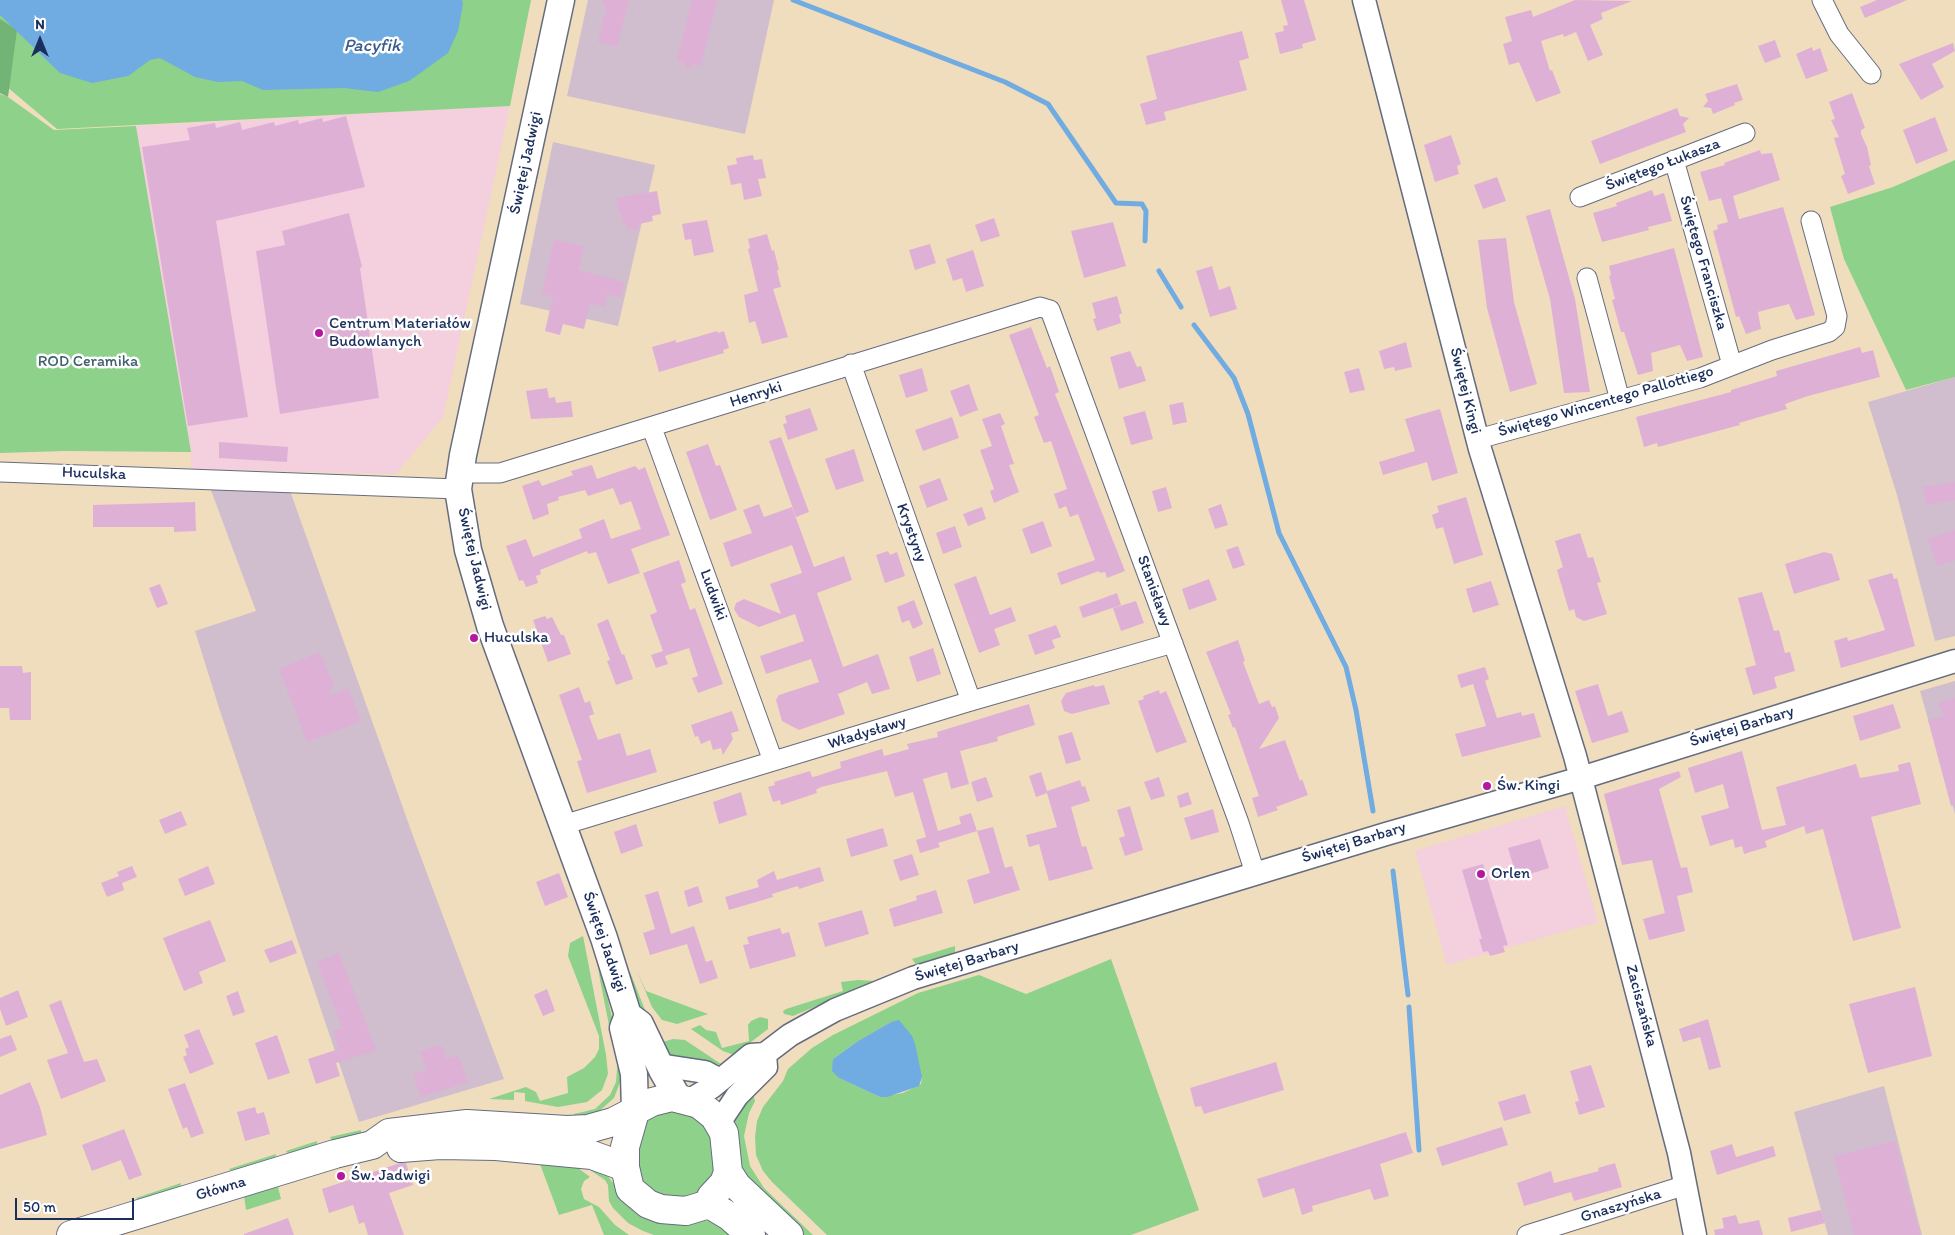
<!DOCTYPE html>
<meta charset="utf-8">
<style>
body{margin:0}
#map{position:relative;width:1955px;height:1235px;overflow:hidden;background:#f0ddbd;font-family:Itim,sans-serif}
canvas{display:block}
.north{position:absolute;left:15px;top:15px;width:50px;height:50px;-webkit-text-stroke:4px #fff;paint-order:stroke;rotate:0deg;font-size:14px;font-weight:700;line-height:20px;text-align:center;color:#1b2f5e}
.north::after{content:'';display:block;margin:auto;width:18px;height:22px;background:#1b2f5e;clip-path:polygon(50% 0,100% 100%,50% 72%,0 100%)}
.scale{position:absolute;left:15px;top:1198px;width:119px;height:22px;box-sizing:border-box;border:2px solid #1b2f5e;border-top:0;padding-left:6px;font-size:15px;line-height:18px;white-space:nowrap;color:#1b2f5e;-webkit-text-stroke:4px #fff;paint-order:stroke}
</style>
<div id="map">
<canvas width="1955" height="1235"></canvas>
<div class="north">N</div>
<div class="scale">50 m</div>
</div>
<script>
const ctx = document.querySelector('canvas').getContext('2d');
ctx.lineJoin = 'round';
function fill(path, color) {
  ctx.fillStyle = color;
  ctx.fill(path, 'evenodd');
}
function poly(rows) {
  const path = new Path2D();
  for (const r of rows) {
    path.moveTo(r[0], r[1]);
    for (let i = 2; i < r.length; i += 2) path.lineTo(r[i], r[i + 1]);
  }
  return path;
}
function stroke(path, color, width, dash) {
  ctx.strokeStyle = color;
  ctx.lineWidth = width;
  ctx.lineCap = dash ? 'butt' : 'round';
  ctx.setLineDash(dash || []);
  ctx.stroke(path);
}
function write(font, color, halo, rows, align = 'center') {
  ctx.font = font + ' Itim,sans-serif';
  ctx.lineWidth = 5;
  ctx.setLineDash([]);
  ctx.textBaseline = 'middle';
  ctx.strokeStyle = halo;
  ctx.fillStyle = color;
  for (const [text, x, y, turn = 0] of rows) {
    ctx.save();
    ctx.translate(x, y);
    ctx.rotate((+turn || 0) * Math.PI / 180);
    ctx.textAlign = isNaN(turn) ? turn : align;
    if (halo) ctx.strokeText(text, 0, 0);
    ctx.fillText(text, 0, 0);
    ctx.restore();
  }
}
fill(poly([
 [510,106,443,417,396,474,191,469,191,452,136,126],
 [1565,806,1598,922,1447,965,1415,851]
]), '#f4cfdd');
fill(poly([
 [588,0,774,0,745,134,567,96],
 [553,142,655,165,618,326,520,304],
 [1955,377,1955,636,1935,641,1897,495,1868,402],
 [209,485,289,488,413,836,504,1079,359,1122,220,711,195,631,256,611],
 [1955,681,1955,814,1920,691],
 [1884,1086,1922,1235,1828,1235,1794,1112]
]), '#d0bdcd');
fill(poly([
 [0,0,531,0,510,106,57,129,0,81],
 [0,94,8,97,54,130,136,126,191,452,65,451,0,453],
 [1955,160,1955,377,1906,390,1844,259,1830,207,1893,187],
 [583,936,606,1055,608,1074,602,1090,587,1102,558,1107,525,1101,525,1093,514,1092,514,1100,489,1099,526,1087,536,1092,540,1101,568,1093,567,1077,584,1068,595,1057,599,1049,599,1036,568,956,570,943],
 [594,940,617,1039,612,1040,600,980],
 [955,946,955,954,917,966,912,959],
 [1111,959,1199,1210,1131,1235,827,1235,772,1182,763,1171,756,1155,755,1137,757,1121,763,1107,783,1081,788,1069,812,1048,833,1035,918,993,979,975,1026,994],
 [891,1022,922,1077,921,1084,903,1093,880,1097,839,1078,833,1059,858,1041],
 [636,969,646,991,708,1014,677,1024,662,1020,652,1007],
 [630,972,647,1015,656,1027,648,1029,627,975],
 [858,980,875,981,793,1016,784,1014,783,1011,786,1009,843,991,841,982],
 [760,1017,768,1019,768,1029,734,1055,723,1051,691,1029,700,1025,706,1030,716,1032,722,1048,749,1041,748,1025,751,1021],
 [673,1039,685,1040,721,1064,716,1065,671,1058,656,1044],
 [618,1057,622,1077,614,1098,597,1113,573,1119,574,1114,595,1109,610,1095,616,1082],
 [753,1094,755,1101,749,1113,744,1136,750,1166,764,1188,813,1235,802,1235,741,1171,734,1130,735,1116],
 [674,1111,692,1115,706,1126,711,1136,715,1166,713,1184,693,1198,662,1198,642,1182,633,1165,645,1123,655,1115],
 [361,1130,361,1135,333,1142,330,1137],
 [317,1141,317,1146,289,1155,286,1151],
 [276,1154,275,1159,233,1172,229,1169],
 [579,1163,607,1175,623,1196,700,1220,715,1221,738,1235,654,1235,643,1231,628,1223,613,1208,609,1201,608,1185,605,1180],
 [540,1164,578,1168,590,1177,584,1181,581,1189,584,1199,599,1207,615,1225,629,1235,604,1235,592,1205,559,1215],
 [181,1183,180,1189,140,1201,136,1198],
 [278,1187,281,1199,246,1210,244,1195]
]), '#8dd18a');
fill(poly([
 [0,19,17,30,8,97,0,93]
]), '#72b376');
fill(poly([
 [0,0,462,0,463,4,458,31,448,53,409,81,378,92,344,88,263,90,242,81,218,82,195,77,160,58,150,60,128,76,92,83,60,73,0,15],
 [899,1020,912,1036,915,1044,922,1077,919,1086,887,1097,880,1097,839,1078,832,1071,833,1059,858,1041,891,1022]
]), '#70abe1');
stroke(poly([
 [793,0,1005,82,1048,104,1116,203,1142,204,1146,211,1145,241],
 [1159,271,1181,307],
 [1194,325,1234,378,1248,414,1279,533,1346,667,1356,710,1373,811],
 [1393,871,1408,995],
 [1409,1007,1419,1150]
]), '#70abe1', 5);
fill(poly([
 [602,0,629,0,617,46,598,42,606,9],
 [692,0,717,0,701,66,695,64,688,69,683,62,677,60],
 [1281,0,1304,0,1316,40,1302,44,1303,48,1280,54,1275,33,1284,31,1283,26,1288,25],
 [1575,0,1632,1,1601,13,1603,19,1590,25,1603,55,1588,61,1576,32,1564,37,1563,34,1541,41,1550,71,1552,70,1561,93,1536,102,1519,62,1509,65,1503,44,1512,41,1505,17,1531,10,1533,17],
 [1877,0,1907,0,1865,18,1860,7],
 [1242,31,1249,58,1239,61,1247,90,1164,112,1166,120,1146,125,1140,104,1157,99,1146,56],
 [1775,40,1781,57,1765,63,1758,46],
 [1953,43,1955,51,1932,64,1944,87,1921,100,1899,64],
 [1812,47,1813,51,1820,48,1828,71,1806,79,1796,54],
 [1737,84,1743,100,1734,103,1735,105,1713,114,1711,108,1703,107,1708,101,1705,94],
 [1852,93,1865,128,1861,130,1861,134,1867,147,1871,165,1869,166,1875,184,1848,194,1841,176,1845,174,1834,138,1839,137,1831,120,1835,119,1829,102],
 [1677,108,1680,116,1689,118,1683,124,1686,132,1600,164,1591,141],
 [346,116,365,187,216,221,248,417,188,426,142,147,190,140,187,128,215,123,216,128,240,122,242,130,274,122,275,126,298,120,299,124,322,118,323,122],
 [1935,117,1948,151,1916,164,1903,130],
 [1451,135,1461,164,1457,166,1459,174,1435,182,1424,145],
 [1760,150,1761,154,1772,153,1780,180,1733,196,1739,219,1783,207,1815,315,1796,320,1789,304,1773,308,1758,312,1761,329,1746,334,1739,316,1736,317,1713,231,1718,229,1717,225,1728,222,1721,198,1709,201,1700,172,1725,165,1724,163],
 [753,155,754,160,762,159,766,178,758,179,762,196,744,200,741,183,731,185,727,166,737,164,736,158],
 [1497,177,1506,201,1483,209,1474,185],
 [1652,190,1654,196,1664,193,1672,221,1648,227,1649,230,1602,242,1593,213,1617,206,1616,203],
 [657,191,661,214,652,216,653,221,639,224,640,228,628,230,626,223,623,224,621,213,619,213,616,198],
 [1550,209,1575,299,1590,392,1564,393,1550,299,1526,216],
 [349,213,362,267,360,268,379,398,280,414,256,251,285,245,282,231],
 [994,218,1000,236,981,242,975,225],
 [707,220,714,252,694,256,691,239,685,240,682,224],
 [1113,222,1126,266,1084,278,1071,231],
 [767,234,772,251,774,250,779,270,777,270,781,287,773,289,788,337,762,344,755,321,749,323,744,295,758,291,748,249,750,248,748,239],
 [1506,238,1514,302,1537,384,1510,392,1487,308,1478,240],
 [554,240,584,246,578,270,624,282,621,297,607,294,605,307,590,303,584,329,563,324,560,335,545,331,553,296,542,294],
 [930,244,936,263,915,270,909,250],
 [1674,248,1703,357,1687,361,1680,345,1651,353,1653,371,1638,375,1624,332,1621,332,1612,300,1615,299,1609,276,1611,275,1609,266],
 [973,250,984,286,966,292,962,278,953,281,946,259],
 [1212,266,1219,290,1230,286,1237,309,1210,317,1196,271],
 [1117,296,1122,313,1119,315,1121,323,1097,331,1093,319,1096,318,1092,303],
 [1031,327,1047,368,1050,366,1059,392,1055,394,1125,571,1107,578,1105,572,1100,573,1099,571,1061,585,1057,573,1095,560,1078,514,1070,517,1066,506,1059,509,1054,494,1067,489,1051,441,1044,443,1034,417,1039,415,1009,335],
 [717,331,718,333,724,331,729,348,723,350,724,353,659,372,652,347,676,340,676,343],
 [1406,342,1412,367,1395,371,1394,367,1384,369,1379,351],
 [1860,347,1862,353,1873,350,1880,377,1808,396,1785,404,1787,409,1739,423,1740,425,1658,447,1657,443,1644,447,1636,417,1731,392,1731,390,1777,376,1776,371],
 [1130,351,1137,367,1141,366,1146,381,1119,389,1110,357],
 [922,368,928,391,906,398,899,375],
 [1359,368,1365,390,1350,393,1344,372],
 [969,384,978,410,960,417,950,391],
 [547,388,549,398,555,397,556,403,571,401,573,417,531,419,526,391],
 [1183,402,1187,422,1173,425,1169,405],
 [810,408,818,430,788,440,783,424,787,423,785,416],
 [1440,409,1458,473,1432,481,1427,462,1383,475,1379,462,1415,451,1405,419],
 [1145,411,1153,439,1131,445,1123,417],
 [1000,413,1005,424,1001,426,1014,464,1009,465,1019,492,994,503,990,491,994,489,980,450,992,446,982,419],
 [952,417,959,438,923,451,915,430],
 [781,437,809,512,796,517,769,441],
 [219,442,288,447,287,462,219,458],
 [708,444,716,466,720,465,737,510,710,520,686,452],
 [854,449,864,481,836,490,825,459],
 [592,465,597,479,635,466,639,470,645,467,670,535,631,549,640,573,608,584,596,552,588,554,587,551,540,570,541,574,536,576,538,583,526,587,523,580,519,581,506,546,526,539,533,557,582,538,579,529,604,519,611,539,641,529,631,501,620,505,613,488,588,496,585,490,558,497,559,500,547,504,549,514,533,520,522,486,539,480,542,486,573,475,571,471],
 [940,478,948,500,927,508,919,486],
 [1955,482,1955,500,1926,505,1923,487],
 [1166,487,1172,508,1158,512,1152,491],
 [1466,497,1483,555,1454,564,1443,527,1436,529,1432,515,1439,512,1437,506],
 [195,502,196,531,174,532,174,527,93,527,93,505],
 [759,504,764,517,792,507,814,567,844,556,852,580,817,593,843,667,878,654,890,689,872,694,867,682,838,694,845,714,799,730,782,721,776,700,779,695,819,682,811,659,766,674,760,656,804,641,795,614,759,627,739,617,734,609,736,603,744,599,781,614,770,584,802,573,792,545,731,567,723,543,752,533,743,510],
 [1221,504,1228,525,1215,529,1208,509],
 [982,507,986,519,968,526,963,514],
 [1043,521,1052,546,1031,554,1022,529],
 [955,526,962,547,943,554,936,533],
 [1955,530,1955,560,1937,566,1928,539],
 [1580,533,1588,558,1593,557,1601,582,1597,583,1607,614,1584,621,1576,617,1574,609,1569,611,1557,570,1563,567,1555,541],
 [1238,546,1245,565,1233,569,1226,550],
 [888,551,890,555,897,552,905,576,885,583,876,555],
 [1824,552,1832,554,1840,580,1794,594,1785,564],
 [679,560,686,582,681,584,690,610,695,608,723,684,698,693,692,678,698,676,689,648,665,656,668,664,656,668,651,655,663,651,650,615,657,612,643,573],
 [1892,573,1894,579,1897,578,1915,646,1841,668,1834,641,1847,637,1848,641,1885,630,1868,580],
 [976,576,990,615,1011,607,1016,621,994,629,1000,645,979,653,954,584],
 [1209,579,1217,600,1189,610,1182,589],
 [1491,581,1499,605,1473,613,1466,589],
 [160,584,168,604,157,608,149,588],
 [1762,592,1774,631,1779,630,1785,653,1790,652,1795,671,1774,677,1777,688,1753,695,1745,668,1756,665,1738,598],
 [1117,593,1121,605,1083,618,1079,607],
 [914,600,923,624,913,629,909,620,902,623,897,607],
 [1136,601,1144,623,1121,631,1113,608],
 [545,616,547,619,552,617,561,635,564,635,571,654,548,662,533,620],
 [608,619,622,655,624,654,633,679,616,685,607,661,610,660,597,624],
 [1056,625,1061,637,1052,640,1055,648,1035,655,1028,635],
 [1238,640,1245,661,1243,662,1259,704,1269,700,1272,707,1275,706,1279,718,1259,749,1285,740,1300,781,1302,779,1308,795,1276,807,1278,810,1258,817,1252,798,1259,796,1235,727,1233,728,1228,715,1231,714,1206,652],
 [933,648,941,674,917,682,909,657],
 [320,652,331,679,334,680,329,696,348,688,361,721,307,742,279,669],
 [0,666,22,666,23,673,31,672,31,720,10,720,9,708,0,708],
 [1485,667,1489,679,1485,681,1497,718,1521,712,1522,716,1534,713,1541,737,1462,757,1455,734,1486,726,1473,684,1461,688,1457,675],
 [1598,684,1608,716,1622,711,1629,732,1592,743,1575,691],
 [1094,685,1095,687,1104,685,1110,704,1072,714,1064,711,1061,701,1066,693],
 [579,687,585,703,590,701,594,714,589,716,598,740,620,733,627,756,650,749,657,772,587,793,577,761,582,760,559,695],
 [1159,690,1160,694,1166,691,1187,742,1156,753,1138,701,1144,699,1143,696],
 [1955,698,1955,805,1951,806,1928,720,1944,716,1938,703],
 [1029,704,1035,725,997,737,998,741,960,751,969,784,951,789,947,772,923,779,938,831,961,824,959,817,971,813,977,831,938,843,940,847,920,853,916,840,926,837,913,792,895,797,887,771,821,787,816,790,817,793,781,805,780,800,773,802,768,787,775,785,774,782,810,771,812,777,817,776,841,768,840,762,882,749,884,756,909,749,907,744,938,737,937,732],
 [1893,704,1901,728,1860,741,1853,716],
 [732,711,739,731,731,733,733,739,723,755,721,748,713,750,710,740,701,744,698,736,695,737,691,725],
 [1072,732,1081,760,1066,764,1058,736],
 [1742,751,1762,830,1786,825,1776,787,1856,764,1860,778,1899,771,1898,765,1910,762,1921,804,1871,817,1901,928,1853,941,1823,829,1806,834,1804,826,1765,841,1767,847,1744,854,1742,846,1735,848,1733,839,1710,846,1701,816,1729,808,1723,784,1695,793,1688,768],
 [1679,771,1681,777,1659,789,1681,868,1687,867,1693,892,1677,896,1685,931,1649,940,1643,919,1665,913,1652,860,1622,865,1604,794],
 [1041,772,1047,791,1080,780,1082,787,1085,786,1090,801,1071,807,1082,847,1086,846,1093,869,1049,881,1039,844,1029,847,1026,835,1057,827,1047,793,1036,797,1029,776],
 [986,777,993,797,977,802,971,782],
 [1159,777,1165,796,1151,800,1144,782],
 [741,792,747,815,719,824,713,802],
 [1188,792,1192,804,1180,808,1177,796],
 [1130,806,1143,850,1125,856,1119,838,1125,836,1117,810],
 [1213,809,1219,832,1191,840,1184,818],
 [181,811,187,825,165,834,159,820],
 [636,824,643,846,621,854,614,832],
 [993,827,1005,868,1012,866,1020,890,974,904,967,880,990,873,977,831],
 [883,828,888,846,851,857,846,839],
 [1540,839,1549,868,1517,878,1508,848],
 [912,854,919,875,900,881,893,860],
 [1483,864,1508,945,1503,946,1505,952,1490,956,1488,951,1483,952,1479,939,1482,939,1462,870],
 [132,866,137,877,122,883,124,890,107,897,101,883,119,876,117,872],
 [208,866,215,884,185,896,178,879],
 [820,867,824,881,799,889,798,886,772,894,773,897,729,910,725,897,759,887,757,880,774,871,777,880],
 [559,873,568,897,545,906,536,882],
 [698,886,703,902,688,907,684,891],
 [936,890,943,913,894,927,889,909,917,900,916,896],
 [658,891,671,934,694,926,706,962,712,960,718,978,700,984,687,944,650,955,643,933,655,929,645,895],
 [862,910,869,934,825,947,818,923],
 [210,920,226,961,199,972,203,983,184,991,163,938],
 [780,928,782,934,789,932,796,956,750,969,743,945,749,944,747,937],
 [292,940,297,953,270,963,264,950],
 [339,953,376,1050,336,1063,340,1076,316,1084,308,1059,339,1049,333,1031,342,1028,317,962],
 [1915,987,1932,1056,1868,1073,1849,1004],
 [547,989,555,1011,543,1016,534,995],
 [18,990,28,1017,6,1026,0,1009,0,998],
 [238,991,245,1012,233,1016,226,996],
 [61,1000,84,1062,97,1059,106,1081,61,1099,47,1060,68,1053,49,1005],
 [1708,1019,1721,1067,1709,1070,1700,1037,1683,1042,1679,1029],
 [199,1029,214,1064,190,1074,183,1057,187,1055,185,1049,189,1047,184,1035],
 [11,1035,17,1050,0,1057,0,1039],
 [277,1035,290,1073,268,1080,255,1043],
 [441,1045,446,1059,456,1056,460,1059,468,1082,421,1097,413,1075,427,1069,420,1051],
 [1276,1062,1284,1090,1204,1114,1201,1106,1195,1107,1190,1088],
 [1591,1065,1605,1107,1579,1115,1575,1102,1579,1101,1570,1071],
 [30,1082,40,1107,47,1135,0,1149,0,1095],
 [185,1083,204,1133,191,1138,187,1127,183,1129,168,1089],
 [1525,1094,1531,1113,1504,1121,1498,1102],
 [255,1107,257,1114,264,1112,270,1134,245,1141,237,1112],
 [1502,1127,1508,1145,1442,1166,1436,1148],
 [124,1129,142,1175,129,1180,121,1160,92,1171,82,1145],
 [1406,1132,1413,1153,1380,1164,1389,1196,1374,1200,1370,1189,1312,1206,1313,1211,1302,1215,1294,1188,1263,1198,1257,1179],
 [1895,1141,1920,1235,1854,1235,1834,1156],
 [1732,1144,1736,1157,1773,1146,1776,1156,1717,1175,1710,1151],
 [400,1163,406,1163,413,1185,389,1193,404,1235,368,1235,364,1222,359,1224,353,1205,329,1213,322,1189],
 [1615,1163,1622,1187,1574,1201,1571,1192,1524,1206,1517,1183,1551,1171,1554,1183,1599,1171,1598,1168],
 [1821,1210,1825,1223,1791,1232,1788,1218],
 [1736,1215,1739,1224,1759,1220,1763,1235,1715,1235,1714,1230,1724,1228,1722,1218],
 [288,1218,294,1235,244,1235,244,1234]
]), '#dfb0d6');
const minor = poly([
 [1822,0,1839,34,1871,74],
 [1674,160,1732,365],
 [1580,197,1745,133],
 [1587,278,1620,400],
 [851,364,971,701],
 [652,428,773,761],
 [1478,439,1700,378,1772,350,1829,332,1835,327,1837,316,1811,221],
 [0,472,458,489],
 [459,473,500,473,1040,307,1050,310,1239,823,1255,873],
 [563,825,971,701,1173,643],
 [1527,1235,1686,1185]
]);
const tertiary = poly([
 [1364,0,1480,449,1575,756,1679,1153,1695,1235],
 [659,1065,705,1072,720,1080],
 [690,1100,712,1087,751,1055,765,1054,790,1035,835,1010,913,978,1386,834,1581,778,1955,661],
 [719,1123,737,1096,766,1067,765,1054]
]);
const secondary = poly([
 [561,0,463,455,458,489,468,550,490,626,604,938,628,1015,640,1024,662,1070,678,1098],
 [628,1015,623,1028,634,1074,635,1112]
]);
const primary = poly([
 [401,1148,440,1145,496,1146,592,1155,625,1167],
 [728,1172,737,1186,789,1235],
 [709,1204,729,1216,751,1235],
 [71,1235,335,1154,372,1145,389,1133,467,1124,567,1130,588,1129,613,1122,652,1102,672,1097,699,1104,714,1116,724,1133,728,1172,724,1183,711,1197,709,1204,686,1211,661,1209,648,1204,630,1189,625,1167,625,1147,635,1112]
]);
stroke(minor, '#666c7f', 21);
stroke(tertiary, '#666c7f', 25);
stroke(secondary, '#666c7f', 29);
stroke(primary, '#666c7f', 30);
stroke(minor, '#fff', 19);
stroke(tertiary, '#fff', 22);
stroke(secondary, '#fff', 26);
stroke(primary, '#fff', 28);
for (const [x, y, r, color] of [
 [319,333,5,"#b5179e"],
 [474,638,5,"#b5179e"],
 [1487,786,5,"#b5179e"],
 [1481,874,5,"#b5179e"],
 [341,1176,5,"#b5179e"]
]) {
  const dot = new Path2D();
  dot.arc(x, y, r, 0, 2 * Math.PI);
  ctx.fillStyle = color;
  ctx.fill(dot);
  stroke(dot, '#fff', 2);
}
write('16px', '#1b2f5e', '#fff', [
 ["Świętej Jadwigi",526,163,-78],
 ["Świętego Łukasza",1663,165,-21],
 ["Świętego Franciszka",1703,263,74],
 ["Świętej Kingi",1465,391,76],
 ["Henryki",756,395,-18],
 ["Świętego Wincentego Pallottiego",1606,402,-16],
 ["Huculska",94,474,2],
 ["Krystyny",911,533,70],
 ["Świętej Jadwigi",474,559,77],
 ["Stanisławy",1154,591,70],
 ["Ludwiki",713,595,70],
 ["Świętej Barbary",1742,727,-17],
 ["Władysławy",867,733,-17],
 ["Świętej Barbary",1354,843,-17],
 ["Świętej Jadwigi",604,942,71],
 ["Świętej Barbary",967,962,-17],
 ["Zaciszańska",1641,1006,75],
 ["Główna",221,1189,-17],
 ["Gnaszyńska",1621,1206,-17]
]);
write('16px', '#1b2f5e', '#fff', [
 ["Centrum Materiałów",329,324],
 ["Budowlanych",329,342],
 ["Huculska",484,638],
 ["Św. Kingi",1497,786],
 ["Orlen",1491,874],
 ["Św. Jadwigi",351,1176]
], 'left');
write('16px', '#3d606b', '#fff', [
 ["ROD Ceramika",88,362]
]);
write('italic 18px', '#395a8c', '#fff', [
 ["Pacyfik",372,46]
]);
</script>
